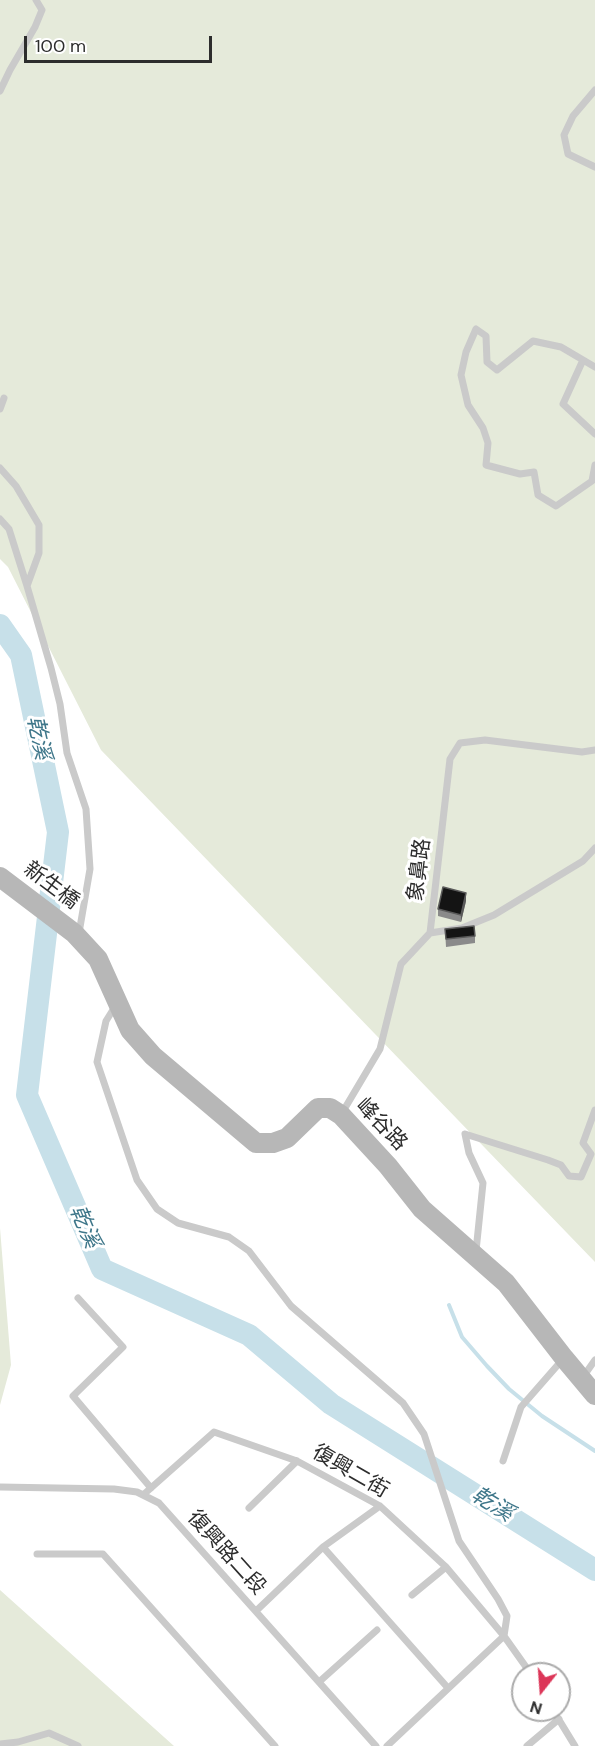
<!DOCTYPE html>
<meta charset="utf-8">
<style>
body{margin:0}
#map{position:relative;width:595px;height:1746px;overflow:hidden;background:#fff;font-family:"DM Sans",sans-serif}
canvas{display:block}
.north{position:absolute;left:511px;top:1662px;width:60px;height:60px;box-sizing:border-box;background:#fff;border:2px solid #ababab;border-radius:50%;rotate:197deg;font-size:16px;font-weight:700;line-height:24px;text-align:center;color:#2d2d2d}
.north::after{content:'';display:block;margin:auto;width:21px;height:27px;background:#dc3658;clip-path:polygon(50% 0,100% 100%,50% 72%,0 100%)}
.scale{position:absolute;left:24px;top:36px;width:188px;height:27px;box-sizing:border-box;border:3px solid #2d2d2d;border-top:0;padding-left:8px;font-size:18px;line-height:21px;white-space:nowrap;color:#2d2d2d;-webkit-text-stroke:4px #fff;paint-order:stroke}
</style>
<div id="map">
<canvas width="595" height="1746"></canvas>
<div class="north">N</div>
<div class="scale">100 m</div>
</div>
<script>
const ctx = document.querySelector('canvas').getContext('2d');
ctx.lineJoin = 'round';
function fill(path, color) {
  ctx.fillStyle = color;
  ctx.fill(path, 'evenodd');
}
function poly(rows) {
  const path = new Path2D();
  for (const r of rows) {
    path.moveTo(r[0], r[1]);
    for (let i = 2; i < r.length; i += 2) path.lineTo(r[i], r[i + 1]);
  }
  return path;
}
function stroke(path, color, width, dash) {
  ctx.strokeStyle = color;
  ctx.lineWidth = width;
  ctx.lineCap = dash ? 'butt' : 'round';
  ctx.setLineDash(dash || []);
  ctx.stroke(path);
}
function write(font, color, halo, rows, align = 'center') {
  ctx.font = font + ' "DM Sans","Noto Sans TC",sans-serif';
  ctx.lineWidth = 6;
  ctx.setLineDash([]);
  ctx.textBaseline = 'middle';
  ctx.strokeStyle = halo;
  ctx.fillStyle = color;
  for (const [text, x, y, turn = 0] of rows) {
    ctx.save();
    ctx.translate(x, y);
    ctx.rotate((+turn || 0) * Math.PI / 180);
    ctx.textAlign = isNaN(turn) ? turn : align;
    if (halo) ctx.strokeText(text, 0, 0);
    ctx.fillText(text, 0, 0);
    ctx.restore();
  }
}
fill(poly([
 [0,0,595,0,595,1262,101,750,8,567,0,559],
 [0,1228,11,1365,0,1405],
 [0,1590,174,1746,0,1746]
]), '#e5eada');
stroke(poly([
 [449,1305,462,1337,487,1366,509,1389,542,1416,595,1451]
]), '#c7e0e9', 4);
stroke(poly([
 [0,625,21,655,58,832,27,1095,102,1269,249,1335,331,1404,595,1570]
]), '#c7e0e9', 22);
stroke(poly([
 [595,90,573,116,564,135,568,154,595,167],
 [0,91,10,70,35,27,42,10,36,0],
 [583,360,563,404,595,434],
 [595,367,561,347,533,341,497,370,487,362,486,336,476,329,466,352,461,375,468,405,483,428,488,443,486,465,520,474,534,472,538,495,556,506,592,481,595,465],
 [0,409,4,398],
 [0,468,16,486,39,525,39,553,27,586,51,668,60,704,67,753,86,809,90,869,79,933],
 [0,519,9,529,27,586],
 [430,933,462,928,494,915,583,861,595,848],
 [116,1005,106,1021,97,1062,137,1180,157,1209,178,1223,229,1237,249,1251,291,1306,403,1403,424,1434,459,1541,498,1599,507,1616,504,1636,387,1746],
 [342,1113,380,1049,401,964,430,933,450,759,460,743,485,740,582,752,595,750],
 [476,1251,483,1183,469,1153,465,1134,548,1160,561,1165,569,1176,581,1177,591,1154,583,1143,595,1110],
 [78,1298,123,1347,73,1396,151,1488],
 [583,1377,595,1360],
 [503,1461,521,1407,563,1359],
 [0,1487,114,1489,137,1492,159,1503,376,1746],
 [143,1495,214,1432,297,1461,380,1506,446,1567,504,1636,531,1674],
 [249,1508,297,1461],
 [323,1547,448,1688],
 [37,1554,103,1554,275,1746],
 [412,1595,446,1567],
 [256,1611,323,1547,380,1506],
 [319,1682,377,1630],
 [553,1710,575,1746],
 [0,1744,18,1742,49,1733,78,1746],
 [527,1746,559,1719]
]), '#cacaca', 7);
stroke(poly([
 [0,877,74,933,98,959,130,1030,153,1056,256,1143,273,1143,287,1138,318,1108,330,1108,341,1115,388,1166,422,1209,506,1283,564,1358,595,1395]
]), '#b7b7b7', 20);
fill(poly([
 [466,901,461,922,438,916,438,909],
 [445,929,475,936,475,943,446,947]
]), '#8a8a8a');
fill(poly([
 [466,893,466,901,461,922,461,915]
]), '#5a5a5a');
const building = poly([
 [443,887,466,893,461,915,438,909,443,887],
 [474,926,475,936,446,939,445,929,474,926]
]);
fill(building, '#141414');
stroke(building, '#5a5a5a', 1.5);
write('21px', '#2d2d2d', '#fff', [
 ["象鼻路",420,870,-83],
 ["新生橋",51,886,37],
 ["峰谷路",381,1125,46],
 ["復興二街",350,1472,30],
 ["復興路二段",226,1553,48]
]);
write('italic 22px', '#3f778a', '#fff', [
 ["乾溪",38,738,78],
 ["乾溪",84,1227,67],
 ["乾溪",492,1505,32]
]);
</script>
